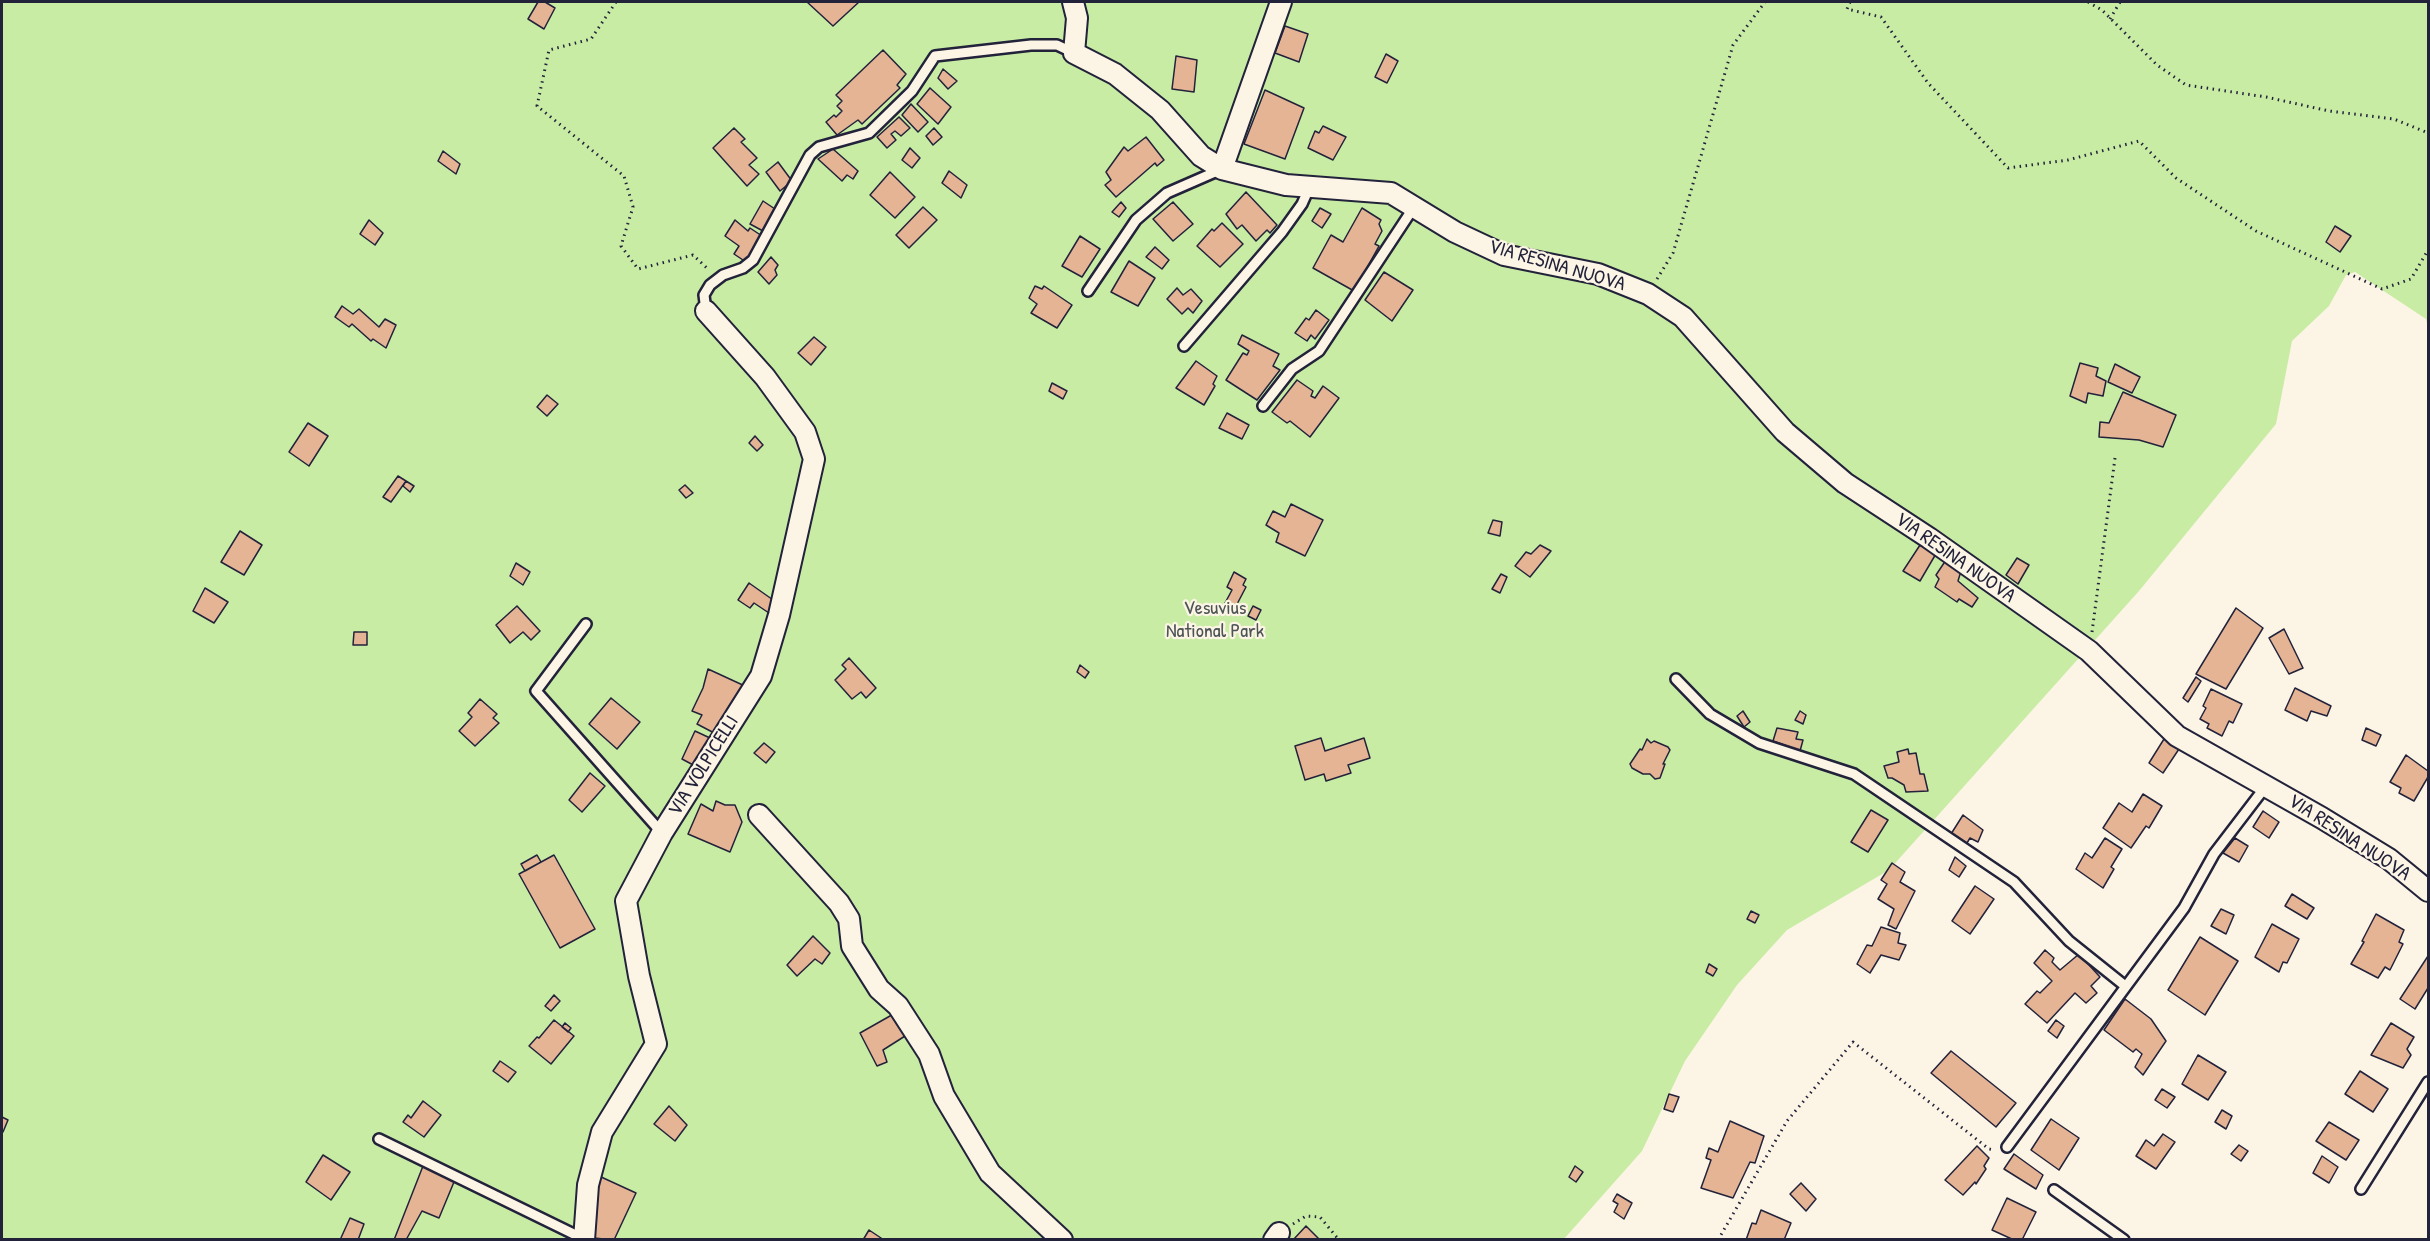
<!DOCTYPE html>
<style>
body{margin:0}
#map{position:relative;width:2430px;height:1241px;overflow:hidden;background:#fcf5e5;font-family:"Patrick Hand",sans-serif}
canvas{display:block}
.frame{position:absolute;inset:0;border:3px solid #22223b;pointer-events:none}
</style>
<div id="map">
<canvas width="2430" height="1241"></canvas>
<div class="frame"></div>
</div>
<script>
const ctx = document.querySelector('canvas').getContext('2d');
ctx.lineJoin = 'round';
function fill(path, color) {
  ctx.fillStyle = color;
  ctx.fill(path, 'evenodd');
}
function poly(rows) {
  const path = new Path2D();
  for (const r of rows) {
    path.moveTo(r[0], r[1]);
    for (let i = 2; i < r.length; i += 2) path.lineTo(r[i], r[i + 1]);
  }
  return path;
}
function stroke(path, color, width, dash) {
  ctx.strokeStyle = color;
  ctx.lineWidth = width;
  ctx.lineCap = dash ? 'butt' : 'round';
  ctx.setLineDash(dash || []);
  ctx.stroke(path);
}
function write(font, color, halo, rows, align = 'center') {
  ctx.font = font + ' "Patrick Hand",sans-serif';
  ctx.lineWidth = 4.5;
  ctx.setLineDash([]);
  ctx.textBaseline = 'middle';
  ctx.strokeStyle = halo;
  ctx.fillStyle = color;
  for (const [text, x, y, turn = 0] of rows) {
    ctx.save();
    ctx.translate(x, y);
    ctx.rotate((+turn || 0) * Math.PI / 180);
    ctx.textAlign = isNaN(turn) ? turn : align;
    if (halo) ctx.strokeText(text, 0, 0);
    ctx.fillText(text, 0, 0);
    ctx.restore();
  }
}
fill(poly([
 [2,2,2428,2,2428,327,2426,319,2355,272,2346,275,2329,306,2292,341,2276,424,2139,591,1889,870,1787,930,1737,985,1685,1061,1642,1151,1564,1239,2,1240]
]), '#c9eca5');
const building = poly([
 [538,2,545,2,555,8,544,29,528,19,538,2],
 [807,2,859,2,833,26,807,2],
 [1285,26,1308,34,1299,62,1275,53,1285,26],
 [883,50,906,74,897,85,900,88,862,124,858,120,837,135,826,122,834,115,836,117,842,111,837,106,842,101,836,95,883,50],
 [1386,54,1398,61,1387,83,1375,77,1386,54],
 [1176,56,1197,60,1194,92,1172,89,1176,56],
 [943,69,957,81,948,89,938,78,943,69],
 [930,88,951,107,938,124,917,104,930,88],
 [1265,90,1304,108,1285,159,1244,144,1265,90],
 [911,104,928,122,918,132,902,115,911,104],
 [899,117,910,128,901,136,895,131,891,134,896,140,887,148,877,137,899,117],
 [1323,126,1346,137,1333,160,1308,148,1315,131,1319,133,1323,126],
 [734,128,745,139,741,142,757,158,749,165,759,174,747,186,713,148,734,128],
 [934,128,942,137,933,145,926,136,934,128],
 [1146,137,1164,160,1157,166,1155,163,1116,197,1105,185,1111,180,1106,172,1124,147,1128,151,1146,137],
 [910,148,920,158,912,168,902,160,910,148],
 [833,149,858,171,853,179,847,175,842,181,818,159,833,149],
 [443,151,460,164,456,174,438,161,443,151],
 [778,162,792,181,780,191,766,172,778,162],
 [949,171,967,185,961,198,942,183,949,171],
 [890,172,915,197,895,218,870,195,890,172],
 [1246,192,1277,225,1270,233,1267,230,1256,241,1242,225,1237,229,1226,214,1246,192],
 [763,201,775,209,763,231,750,224,763,201],
 [1121,202,1126,208,1119,217,1112,212,1121,202],
 [1173,202,1193,224,1173,241,1153,219,1173,202],
 [923,207,937,220,909,248,896,235,923,207],
 [1320,208,1331,214,1322,228,1312,221,1320,208],
 [1362,208,1381,220,1379,224,1382,231,1375,244,1379,246,1354,291,1313,268,1331,235,1343,242,1362,208],
 [369,220,383,233,375,245,360,234,369,220],
 [735,220,748,231,750,228,762,236,746,262,734,254,739,246,725,236,735,220],
 [1222,223,1243,244,1220,267,1197,246,1212,229,1214,231,1222,223],
 [2335,226,2351,236,2340,252,2326,242,2335,226],
 [1080,236,1100,249,1082,277,1062,266,1080,236],
 [1155,247,1169,260,1162,269,1146,257,1155,247],
 [771,257,778,265,775,270,777,275,769,284,758,272,771,257],
 [1129,261,1155,278,1138,306,1111,292,1129,261],
 [1384,272,1413,290,1392,321,1365,300,1384,272],
 [1035,286,1042,289,1044,286,1072,305,1057,328,1031,313,1037,304,1029,298,1035,286],
 [1177,288,1183,295,1191,289,1202,301,1193,313,1188,308,1182,314,1167,299,1177,288],
 [342,306,353,314,359,309,379,327,385,319,396,325,386,348,373,339,371,341,352,324,349,327,335,317,342,306],
 [1316,310,1329,320,1315,339,1311,335,1307,341,1295,333,1306,318,1309,320,1316,310],
 [1242,335,1279,354,1273,366,1280,370,1257,400,1226,380,1243,353,1247,355,1249,351,1238,344,1242,335],
 [814,337,826,347,811,365,798,353,814,337],
 [1196,361,1217,376,1213,384,1215,386,1204,405,1176,388,1196,361],
 [2080,363,2098,368,2096,376,2106,381,2103,396,2088,393,2086,403,2070,396,2080,363],
 [2115,364,2140,377,2132,393,2108,382,2115,364],
 [1297,380,1313,391,1311,396,1315,398,1323,386,1339,398,1310,437,1290,421,1287,423,1272,412,1297,380],
 [1052,383,1067,391,1063,399,1049,391,1052,383],
 [2123,392,2176,415,2163,447,2139,440,2099,437,2100,422,2109,423,2123,392],
 [547,395,558,404,547,416,537,407,547,395],
 [1227,413,1249,425,1242,439,1219,428,1227,413],
 [308,423,328,436,309,466,289,452,308,423],
 [755,436,763,445,757,451,749,443,755,436],
 [398,476,406,481,391,502,383,497,398,476],
 [406,481,414,486,410,492,403,486,406,481],
 [685,485,693,493,686,498,679,490,685,485],
 [1291,504,1323,520,1305,556,1276,542,1279,533,1266,525,1273,511,1285,517,1291,504],
 [1493,520,1502,522,1500,536,1488,533,1493,520],
 [240,531,262,545,244,575,221,562,240,531],
 [1922,542,1937,552,1920,581,1903,571,1922,542],
 [1540,545,1551,551,1530,577,1515,566,1526,552,1531,554,1540,545],
 [2017,558,2029,565,2018,584,2006,575,2017,558],
 [1946,560,1961,571,1958,581,1978,598,1972,607,1959,599,1957,602,1935,587,1939,579,1936,575,1946,560],
 [516,563,530,572,523,585,510,576,516,563],
 [1234,572,1246,579,1243,585,1246,587,1235,608,1225,603,1232,590,1227,587,1234,572],
 [1501,574,1507,577,1500,593,1492,589,1501,574],
 [749,583,776,602,769,613,754,603,750,608,738,600,749,583],
 [205,588,228,602,214,623,193,611,205,588],
 [517,606,540,631,531,640,523,632,510,643,496,625,517,606],
 [1253,606,1261,610,1256,620,1248,616,1253,606],
 [2236,608,2263,628,2226,689,2196,674,2236,608],
 [2284,629,2303,668,2289,674,2269,638,2284,629],
 [354,632,367,632,367,645,353,645,354,632],
 [849,658,876,688,866,698,861,692,852,699,835,680,846,669,842,665,849,658],
 [1080,665,1089,672,1085,678,1077,672,1080,665],
 [708,669,747,687,718,735,697,724,702,715,692,711,703,688,708,669],
 [2196,677,2201,681,2188,702,2183,698,2196,677],
 [2295,688,2331,706,2327,716,2311,711,2307,721,2285,710,2295,688],
 [2211,689,2242,704,2233,723,2229,721,2222,736,2207,728,2209,724,2200,719,2206,708,2203,706,2211,689],
 [611,698,640,722,617,749,589,724,611,698],
 [480,699,497,714,493,718,499,723,475,746,459,731,472,717,468,713,480,699],
 [1743,711,1750,722,1744,727,1737,716,1743,711],
 [1800,711,1806,715,1803,724,1795,720,1800,711],
 [1777,728,1798,732,1796,739,1803,740,1800,751,1773,741,1777,728],
 [2366,728,2381,735,2376,746,2362,740,2366,728],
 [695,731,710,738,697,767,682,759,695,731],
 [1321,738,1325,751,1364,738,1370,758,1348,765,1351,773,1326,781,1324,774,1305,780,1295,746,1321,738],
 [1647,739,1651,743,1654,741,1668,747,1670,750,1663,764,1665,764,1660,778,1655,779,1650,774,1643,774,1632,768,1630,764,1640,749,1642,750,1647,739],
 [2164,739,2179,749,2163,773,2149,763,2164,739],
 [764,743,775,752,766,763,754,753,764,743],
 [1908,749,1909,754,1916,753,1920,774,1924,774,1928,791,1906,792,1904,785,1892,778,1888,778,1884,766,1899,762,1897,752,1908,749],
 [2406,755,2428,771,2428,777,2414,801,2399,793,2401,788,2390,782,2406,755],
 [590,773,605,786,582,812,569,800,590,773],
 [2143,794,2162,806,2149,828,2146,826,2131,848,2103,828,2119,803,2132,812,2143,794],
 [716,801,725,805,735,805,742,822,730,852,688,834,701,804,713,811,716,801],
 [1871,810,1888,820,1868,852,1851,842,1871,810],
 [2263,811,2279,822,2269,838,2253,827,2263,811],
 [1963,815,1983,830,1978,842,1970,838,1967,843,1951,834,1963,815],
 [2105,838,2122,849,2111,867,2114,869,2103,888,2076,869,2085,853,2092,858,2105,838],
 [2235,838,2248,846,2239,862,2223,853,2235,838],
 [537,855,541,862,525,871,521,864,537,855],
 [554,855,595,929,560,948,519,874,554,855],
 [1955,857,1966,866,1959,877,1949,870,1955,857],
 [1892,863,1905,872,1900,882,1915,891,1896,929,1888,925,1894,909,1878,899,1887,884,1881,880,1892,863],
 [1975,886,1994,899,1970,934,1952,921,1975,886],
 [2292,894,2314,908,2307,919,2285,906,2292,894],
 [2221,909,2234,915,2226,934,2211,926,2221,909],
 [1751,911,1759,915,1755,923,1747,919,1751,911],
 [2376,914,2404,930,2399,942,2403,944,2390,970,2385,967,2378,978,2351,964,2364,942,2362,941,2376,914],
 [2272,924,2299,939,2287,963,2283,962,2279,972,2255,957,2272,924],
 [1881,927,1900,933,1898,943,1906,945,1899,960,1881,955,1870,973,1857,964,1867,945,1872,946,1881,927],
 [813,936,830,953,822,964,815,959,797,976,787,965,813,936],
 [2200,937,2238,961,2205,1015,2168,990,2200,937],
 [2045,950,2054,958,2052,962,2060,970,2079,954,2100,977,2091,986,2097,993,2086,1003,2075,993,2047,1023,2025,1004,2037,991,2040,993,2052,981,2034,963,2045,950],
 [2428,956,2428,988,2415,1009,2400,999,2428,956],
 [1709,964,1717,969,1713,976,1706,972,1709,964],
 [554,995,560,1001,551,1011,545,1006,554,995],
 [2125,999,2151,1019,2166,1041,2143,1075,2135,1067,2142,1054,2136,1049,2133,1052,2104,1030,2125,999],
 [897,1012,913,1031,883,1050,887,1062,877,1066,860,1033,897,1012],
 [554,1020,574,1036,551,1064,529,1046,537,1037,539,1038,554,1020],
 [2056,1020,2064,1026,2057,1038,2048,1031,2056,1020],
 [565,1023,571,1028,568,1032,562,1027,565,1023],
 [2391,1023,2414,1037,2407,1049,2411,1055,2403,1068,2371,1055,2391,1023],
 [1951,1051,2016,1103,1996,1127,1931,1073,1951,1051],
 [2198,1055,2226,1072,2208,1100,2182,1084,2198,1055],
 [500,1061,516,1072,508,1082,493,1071,500,1061],
 [2360,1071,2388,1089,2373,1112,2345,1094,2360,1071],
 [2162,1089,2175,1097,2167,1108,2155,1100,2162,1089],
 [1669,1094,1679,1097,1673,1112,1664,1109,1669,1094],
 [423,1101,441,1115,424,1137,403,1122,408,1115,411,1118,423,1101],
 [669,1106,687,1125,675,1141,654,1124,669,1106],
 [2222,1110,2232,1116,2226,1129,2215,1122,2222,1110],
 [2,1117,8,1120,3,1132,2,1131,2,1117],
 [2051,1119,2079,1138,2059,1170,2031,1150,2051,1119],
 [1730,1121,1764,1136,1755,1163,1750,1162,1733,1198,1701,1188,1711,1160,1706,1158,1709,1148,1718,1152,1730,1121],
 [2329,1122,2359,1140,2346,1160,2316,1141,2329,1122],
 [2163,1134,2175,1142,2156,1169,2136,1156,2146,1140,2154,1146,2163,1134],
 [2239,1145,2248,1151,2241,1161,2231,1154,2239,1145],
 [1977,1146,1989,1158,1984,1166,1986,1169,1976,1184,1975,1182,1963,1195,1945,1180,1977,1146],
 [2014,1154,2043,1175,2036,1189,2004,1169,2014,1154],
 [323,1155,350,1172,331,1200,306,1182,323,1155],
 [2322,1156,2338,1167,2329,1183,2313,1173,2322,1156],
 [423,1166,454,1182,439,1218,422,1211,406,1240,394,1240,423,1166],
 [1575,1166,1583,1172,1576,1182,1569,1177,1575,1166],
 [599,1176,636,1193,614,1240,594,1238,599,1176],
 [1801,1183,1816,1199,1806,1211,1790,1194,1801,1183],
 [1617,1194,1632,1203,1624,1219,1614,1212,1618,1204,1613,1201,1617,1194],
 [2007,1198,2036,1212,2022,1240,2014,1240,1992,1230,2007,1198],
 [1761,1210,1791,1223,1784,1240,1746,1240,1752,1223,1756,1224,1761,1210],
 [350,1218,364,1224,358,1240,340,1240,350,1218],
 [1306,1226,1320,1240,1293,1240,1306,1226],
 [869,1230,884,1240,863,1240,869,1230]
]);
fill(building, '#e4b495');
stroke(building, '#22223b', 1.5);
const service = poly([
 [1088,291,1136,220,1167,193,1222,169],
 [706,311,704,295,710,285,723,275,743,268,753,260,810,155,819,147,869,133,912,91,935,56,1031,45,1057,45,1074,53],
 [1184,346,1282,232,1302,204,1310,186],
 [1263,406,1292,369,1319,351,1414,207],
 [586,624,536,691,662,833],
 [1676,679,1710,714,1759,743,1854,774,2014,882,2069,941,2124,985],
 [379,1139,584,1239],
 [2007,1147,2184,908,2214,854,2266,786],
 [2361,1189,2428,1082],
 [2054,1190,2124,1240]
]);
const minor = poly([
 [1073,2,1077,18,1074,53,1115,74,1160,110,1201,156,1222,169,1286,185,1391,193,1455,232,1504,255,1598,274,1648,294,1683,317,1785,432,1845,483,1929,538,2089,651,2177,736,2322,818,2389,859,2428,891],
 [1222,169,1281,2],
 [759,815,839,903,849,919,852,946,879,989,898,1006,929,1054,944,1096,990,1173,1062,1240],
 [584,1240,588,1185,602,1132,656,1044,639,976,626,901,662,833,761,676,779,615,814,459,805,432,765,377,706,311],
 [1274,1240,1279,1233]
]);
stroke(service, '#22223b', 14);
stroke(minor, '#22223b', 24);
stroke(poly([
 [616,2,591,39,549,50,537,106,624,176,633,207,621,246,638,269,693,255,708,269],
 [1850,2,1847,9,1881,17,1928,83,2008,168,2068,160,2139,141,2176,178,2256,231,2382,289,2411,279,2428,250],
 [2088,2,2102,10,2157,65,2186,85,2266,97,2329,111,2394,119,2428,133],
 [2110,19,2120,2],
 [1657,279,1673,253,1733,45,1765,2],
 [2092,632,2115,458],
 [1293,1224,1306,1216,1320,1217,1339,1240],
 [1718,1240,1787,1121,1853,1042,1989,1149,1994,1150]
]), '#22223b', 3, [1.5, 4.5]);
stroke(service, '#fcf5e5', 9);
stroke(minor, '#fcf5e5', 20);
write('20px', '#22223b', '#fcf5e5', [
 ["VIA RESINA NUOVA",1557,266,16],
 ["VIA RESINA NUOVA",1955,558,35],
 ["VIA VOLPICELLI",704,766,-58],
 ["VIA RESINA NUOVA",2349,838,33]
]);
write('20px', '#4c5456', '#fcf5e5', [
 ["Vesuvius",1215,609],
 ["National Park",1215,632]
]);
</script>
